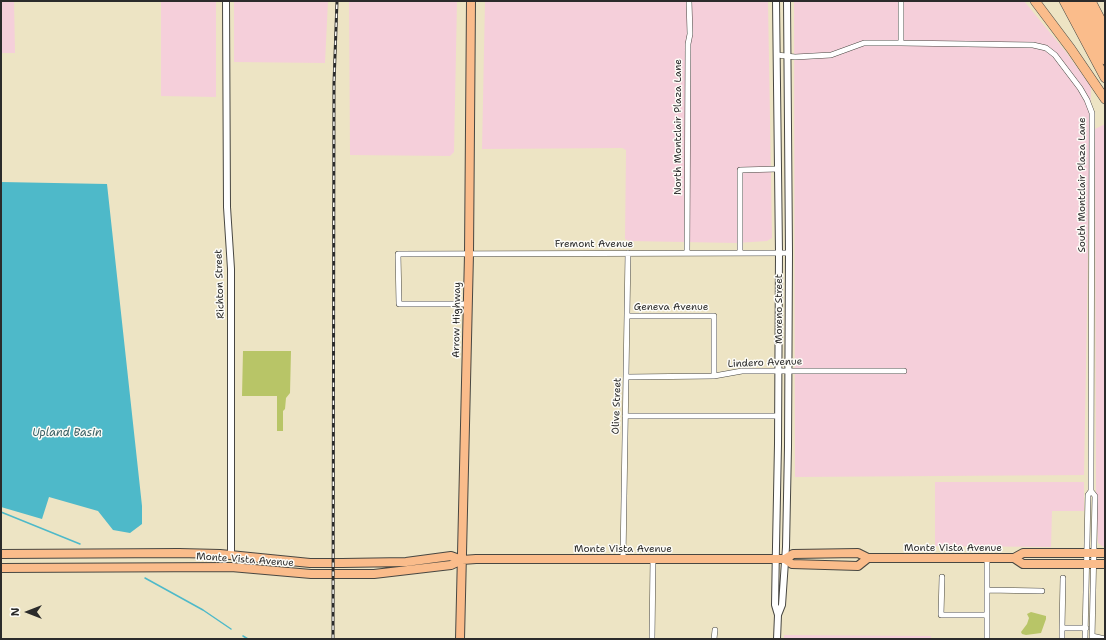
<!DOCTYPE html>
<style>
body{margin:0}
#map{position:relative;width:1106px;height:640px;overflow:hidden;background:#ede4c4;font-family:"Shantell Sans",sans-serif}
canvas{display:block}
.frame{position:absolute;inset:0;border:2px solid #2b2b2b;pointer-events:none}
.north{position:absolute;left:8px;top:592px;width:40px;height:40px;-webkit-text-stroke:3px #fdfcf7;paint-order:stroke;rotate:270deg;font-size:11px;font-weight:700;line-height:16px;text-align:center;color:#2b2b2b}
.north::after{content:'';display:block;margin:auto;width:14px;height:18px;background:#2b2b2b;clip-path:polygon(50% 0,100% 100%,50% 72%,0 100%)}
</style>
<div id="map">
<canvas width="1106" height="640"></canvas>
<div class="frame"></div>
<div class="north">N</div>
</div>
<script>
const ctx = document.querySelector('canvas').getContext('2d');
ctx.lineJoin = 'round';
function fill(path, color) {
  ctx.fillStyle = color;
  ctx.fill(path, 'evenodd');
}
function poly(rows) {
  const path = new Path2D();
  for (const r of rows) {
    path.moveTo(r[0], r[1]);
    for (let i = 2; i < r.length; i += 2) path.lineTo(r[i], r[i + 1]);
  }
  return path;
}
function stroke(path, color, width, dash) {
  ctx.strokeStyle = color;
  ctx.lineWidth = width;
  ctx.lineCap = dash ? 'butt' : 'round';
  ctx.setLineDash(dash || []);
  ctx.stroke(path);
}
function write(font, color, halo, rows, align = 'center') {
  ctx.font = font + ' "Shantell Sans",sans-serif';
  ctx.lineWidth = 3;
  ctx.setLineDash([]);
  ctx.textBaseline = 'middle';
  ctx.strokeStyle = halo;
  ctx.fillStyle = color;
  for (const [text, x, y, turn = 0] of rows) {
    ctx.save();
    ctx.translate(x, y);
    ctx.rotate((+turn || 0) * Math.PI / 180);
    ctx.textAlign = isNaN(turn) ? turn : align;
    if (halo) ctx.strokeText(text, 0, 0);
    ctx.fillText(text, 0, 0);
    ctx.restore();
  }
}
fill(poly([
 [1,1,14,1,15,53,1,53],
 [161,1,216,1,216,97,161,96],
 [234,1,328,1,325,63,234,62],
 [349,1,457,1,454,152,450,156,350,155],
 [485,1,768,1,772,238,767,241,737,243,629,241,625,239,626,150,622,148,482,149],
 [794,1,1024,1,1066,52,1091,87,1084,475,795,477],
 [1105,124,1105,548,1098,543,1096,494,1095,129],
 [935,482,1084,482,1084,511,1052,511,1051,547,935,546],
 [784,635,931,636,931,639,784,639]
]), '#f5cfda');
fill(poly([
 [243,351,291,351,290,393,286,398,285,409,283,411,283,431,277,431,277,396,242,396],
 [1031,612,1046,616,1046,619,1041,633,1026,635,1022,634,1021,632,1027,624,1029,618,1027,614]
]), '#b8c567');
fill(poly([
 [1,182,107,184,142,506,142,524,130,533,113,530,98,511,49,497,42,519,1,507]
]), '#4eb9c9');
stroke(poly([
 [1,512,80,544],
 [145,578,203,610,231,629],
 [243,636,248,639]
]), '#4eb9c9', 1.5);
const minor = poly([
 [901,1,901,43],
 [777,55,795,57,831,55,864,43,901,43,1033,45,1046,48,1055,55,1080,88,1087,100,1092,113,1091,467,1091,491,1088,495,1085,639],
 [687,252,688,44,690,34,689,1],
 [740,253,740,170,778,169],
 [468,304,399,304,398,254,789,253],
 [628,316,714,316,714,376],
 [627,377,714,376,742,371,904,371],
 [625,416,778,416],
 [1091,491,1095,496,1092,639],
 [623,559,628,253],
 [942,577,941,615,987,615,987,558],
 [1063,578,1062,628,1086,628],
 [987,590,1042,591],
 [1092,636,1105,639],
 [652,639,653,559],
 [714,639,715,630],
 [987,639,987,615],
 [1062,639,1062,628]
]);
const tertiary = poly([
 [226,1,227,207,231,269,231,555],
 [776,1,779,253,778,444,776,546,775,605,778,615,777,639],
 [778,615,782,605,786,547,788,447,789,253,787,1]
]);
const primary = poly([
 [1,554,179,553,220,554,310,563,342,563,406,562,451,556,462,560],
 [1014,558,1023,564,1105,564],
 [785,559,792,564,858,566,868,558],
 [1,568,231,567,311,574,374,574,451,565,462,560,476,559,785,559,793,554,858,553,868,558,1014,558,1023,553,1105,553],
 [460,639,469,254,471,1]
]);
const motorway = poly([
 [1035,1,1071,49,1105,99],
 [1064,1,1105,78],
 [1074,1,1105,60],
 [1082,1,1105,44],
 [1091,1,1105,28]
]);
stroke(minor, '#484742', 6);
stroke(tertiary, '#484742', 8);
stroke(primary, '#484742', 10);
stroke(motorway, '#484742', 10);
stroke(minor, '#fff', 5);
stroke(tertiary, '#fff', 6);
stroke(primary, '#fabc8b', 8);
stroke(motorway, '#fabc8b', 9);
const rail = poly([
 [333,639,334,83,337,1]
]);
stroke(rail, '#2b2b2b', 3);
stroke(rail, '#fdfcf7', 1.5, [4.5]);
write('10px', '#2b2b2b', '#fdfcf7', [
 ["North Montclair Plaza Lane",678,127,-90],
 ["South Montclair Plaza Lane",1082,185,-90],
 ["Fremont Avenue",594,244],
 ["Richton Street",220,284,-92],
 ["Geneva Avenue",671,307],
 ["Moreno Street",779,309,-90],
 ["Arrow Highway",457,320,-89],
 ["Lindero Avenue",765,363,-2],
 ["Olive Street",617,406,-88],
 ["Monte Vista Avenue",953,548],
 ["Monte Vista Avenue",623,549],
 ["Monte Vista Avenue",245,560,4]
]);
write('italic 11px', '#375d62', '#fdfcf7', [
 ["Upland Basin",67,433]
]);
</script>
